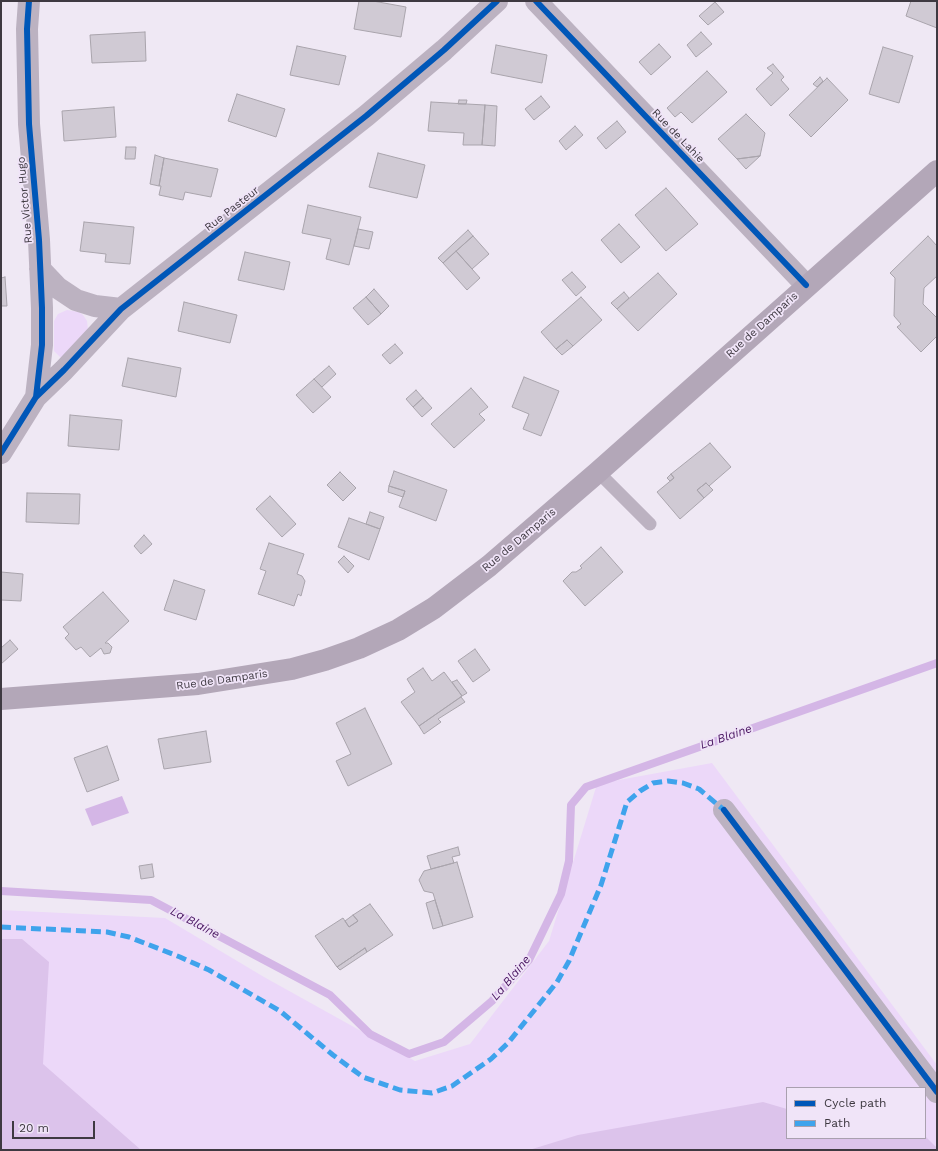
<!DOCTYPE html>
<style>
body{margin:0}
#map{position:relative;width:938px;height:1151px;overflow:hidden;background:#efe8f4;font-family:"Work Sans",sans-serif}
canvas{display:block}
.frame{position:absolute;inset:0;border:2px solid #3e3941;pointer-events:none}
.legend{position:absolute;left:786px;top:1087px;width:140px;height:52px;box-sizing:border-box;background:#f0e4f8;border:1px solid #a9a0af;margin:0;padding:5px 7px;list-style:none;font-size:12px;color:#3e3941}
.legend li{display:flex;align-items:center;gap:8px;height:20px}
.legend b{width:20px;border:1px solid #a9a0af}
.scale{position:absolute;left:12px;top:1121px;width:83px;height:18px;box-sizing:border-box;border:2px solid #3e3941;border-top:0;padding-left:5px;font-size:12px;line-height:14px;white-space:nowrap;color:#3e3941;-webkit-text-stroke:3px #f0e4f8;paint-order:stroke}
</style>
<div id="map">
<canvas width="938" height="1151"></canvas>
<div class="frame"></div>
<ul class="legend">
<li><b style="height:5px;background:#0057b8"></b>Cycle path</li>
<li><b style="height:5px;background:#3fa3ec"></b>Path</li>
</ul>
<div class="scale">20 m</div>
</div>
<script>
const ctx = document.querySelector('canvas').getContext('2d');
ctx.lineJoin = 'round';
function fill(path, color) {
  ctx.fillStyle = color;
  ctx.fill(path, 'evenodd');
}
function poly(rows) {
  const path = new Path2D();
  for (const r of rows) {
    path.moveTo(r[0], r[1]);
    for (let i = 2; i < r.length; i += 2) path.lineTo(r[i], r[i + 1]);
  }
  return path;
}
function stroke(path, color, width, dash) {
  ctx.strokeStyle = color;
  ctx.lineWidth = width;
  ctx.lineCap = dash ? 'butt' : 'round';
  ctx.setLineDash(dash || []);
  ctx.stroke(path);
}
function write(font, color, halo, rows, align = 'center') {
  ctx.font = font + ' "Work Sans",sans-serif';
  ctx.lineWidth = 3.5;
  ctx.setLineDash([]);
  ctx.textBaseline = 'middle';
  ctx.strokeStyle = halo;
  ctx.fillStyle = color;
  for (const [text, x, y, turn = 0] of rows) {
    ctx.save();
    ctx.translate(x, y);
    ctx.rotate((+turn || 0) * Math.PI / 180);
    ctx.textAlign = isNaN(turn) ? turn : align;
    if (halo) ctx.strokeText(text, 0, 0);
    ctx.fillText(text, 0, 0);
    ctx.restore();
  }
}
fill(poly([
 [67,310,79,312,83,315,87,321,88,330,63,358,60,357,54,351,54,321,58,314],
 [712,763,937,1065,937,1150,1,1150,1,910,165,918,264,977,415,1061,470,1044,549,941,597,784],
 [787,1088,925,1088,925,1138,787,1138]
]), '#ecd8f9');
fill(poly([
 [1,939,22,939,49,962,43,1064,141,1150,1,1150],
 [763,1102,787,1109,787,1138,925,1138,925,1136,937,1148,937,1150,529,1150,578,1135]
]), '#dcc3eb');
fill(poly([
 [122,796,129,813,92,826,85,809]
]), '#d4b6e6');
stroke(poly([
 [1,891,151,900,330,995,370,1034,409,1054,444,1042,492,1001,529,960,561,894,569,861,571,805,586,787,937,663]
]), '#d4b6e6', 8);
const building = poly([
 [359,1,373,1,406,7,401,37,354,29,359,1],
 [911,1,937,1,937,28,906,16,911,1],
 [715,2,724,12,708,25,699,16,715,2],
 [145,32,146,61,92,63,90,35,145,32],
 [701,32,712,44,696,57,687,45,701,32],
 [659,44,671,57,651,75,639,62,659,44],
 [496,45,547,55,542,83,491,73,496,45],
 [297,46,346,56,339,85,290,75,297,46],
 [883,47,913,56,899,103,869,94,883,47],
 [773,64,784,77,781,80,789,89,771,106,756,89,773,73,767,68,773,64],
 [707,71,727,92,692,123,681,112,675,117,667,108,707,71],
 [820,77,823,81,817,87,813,84,820,77],
 [827,78,848,100,811,137,789,115,827,78],
 [237,94,285,109,276,137,228,121,237,94],
 [541,96,550,107,534,120,525,109,541,96],
 [459,100,467,100,466,104,458,104,459,100],
 [431,102,485,105,482,145,463,145,464,133,428,131,431,102],
 [485,105,497,106,495,146,482,145,485,105],
 [114,107,116,137,64,141,62,111,114,107],
 [746,114,765,133,760,156,737,159,718,139,746,114],
 [617,121,626,132,606,149,597,138,617,121],
 [575,126,583,135,566,150,559,141,575,126],
 [126,147,136,147,135,159,125,159,126,147],
 [378,153,425,165,417,198,369,187,378,153],
 [155,155,164,158,159,186,150,184,155,155],
 [760,156,746,169,737,159,760,156],
 [164,158,218,169,211,197,185,192,183,200,159,195,161,186,159,186,164,158],
 [666,188,698,224,666,251,635,215,666,188],
 [308,205,361,217,349,265,326,259,331,239,302,233,308,205],
 [84,222,134,227,130,264,105,262,106,254,80,251,84,222],
 [619,224,640,247,621,263,601,240,619,224],
 [358,229,373,232,369,249,354,246,358,229],
 [468,230,473,236,443,263,438,258,468,230],
 [473,236,489,254,472,269,456,251,473,236],
 [928,236,937,246,937,276,924,288,923,304,937,318,937,336,921,352,897,327,901,324,894,316,895,278,890,273,928,236],
 [456,251,480,278,467,290,443,263,456,251],
 [245,252,290,262,284,290,238,280,245,252],
 [572,272,586,287,576,296,562,280,572,272],
 [658,273,677,294,638,331,617,309,658,273],
 [5,277,7,306,1,306,1,278,5,277],
 [374,289,389,306,381,314,366,297,374,289],
 [624,292,629,298,617,309,611,303,624,292],
 [366,297,381,314,368,325,353,308,366,297],
 [581,297,602,320,573,346,567,340,556,349,541,332,581,297],
 [184,302,237,315,230,343,178,331,184,302],
 [567,340,573,346,562,355,556,349,567,340],
 [395,344,403,353,390,364,382,355,395,344],
 [128,358,181,368,176,397,122,386,128,358],
 [329,366,336,374,322,387,314,379,329,366],
 [524,377,559,391,541,436,523,429,529,414,512,407,524,377],
 [314,379,331,397,313,413,296,395,314,379],
 [471,388,488,407,479,414,485,420,454,448,431,424,471,388],
 [416,390,423,398,413,407,406,399,416,390],
 [423,398,432,408,422,417,413,407,423,398],
 [70,415,122,420,119,450,68,446,70,415],
 [710,443,731,467,709,486,706,483,697,490,704,498,680,519,657,492,674,478,671,474,710,443],
 [394,471,447,490,436,521,399,507,405,491,389,486,394,471],
 [340,472,356,488,343,501,327,485,340,472],
 [671,474,674,478,670,481,667,478,671,474],
 [706,483,713,490,704,498,697,490,706,483],
 [389,486,405,491,403,497,388,492,389,486],
 [27,493,80,494,79,524,26,522,27,493],
 [270,496,296,524,282,537,256,509,270,496],
 [370,512,384,517,380,529,366,524,370,512],
 [349,518,380,529,369,560,338,547,349,518],
 [144,535,152,544,141,554,134,546,144,535],
 [269,543,304,554,297,574,302,576,305,581,301,596,298,594,294,606,258,594,266,571,260,569,269,543],
 [601,547,623,572,585,606,563,581,572,572,576,572,582,568,580,566,601,547],
 [344,556,354,566,348,573,338,562,344,556],
 [1,572,23,574,21,601,1,600,1,572],
 [174,580,205,590,196,620,164,610,174,580],
 [103,592,129,621,105,643,108,643,112,647,110,653,104,654,101,648,90,657,81,647,76,650,65,638,69,634,63,627,103,592],
 [10,640,18,649,1,664,1,648,10,640],
 [475,649,490,670,473,682,458,661,475,649],
 [423,668,432,681,444,672,462,696,419,726,401,702,415,692,407,679,423,668],
 [457,680,467,693,462,696,452,682,457,680],
 [461,697,465,702,438,719,441,722,424,734,419,726,461,697],
 [365,708,392,764,348,786,336,761,351,754,336,723,365,708],
 [206,731,211,762,164,769,158,739,206,731],
 [107,746,119,780,87,792,74,758,107,746],
 [458,847,460,855,452,857,454,863,431,869,427,856,458,847],
 [457,862,473,917,443,926,433,893,424,891,419,880,424,871,457,862],
 [152,864,154,877,141,879,139,866,152,864],
 [435,900,443,926,433,929,426,903,435,900],
 [370,904,393,935,367,952,365,948,337,967,315,936,343,918,349,927,358,921,353,915,370,904],
 [353,915,358,921,349,927,345,921,353,915],
 [365,948,367,952,340,970,337,967,365,948]
]);
fill(building, '#d0cad4');
stroke(building, '#a9a4ac', 1);
stroke(poly([
 [598,472,650,524]
]), '#bcb2c1', 13);
stroke(poly([
 [29,1,27,29,29,124,39,240,42,308,42,345,36,397],
 [536,1,806,285],
 [40,269,58,288,76,300,95,306,121,309],
 [1,453,36,397,64,370,121,309,366,116,444,50,497,1],
 [724,810,937,1092]
]), '#bcb2c1', 22);
stroke(poly([
 [1,699,198,684,292,669,325,660,359,648,398,630,434,608,489,566,598,472,937,171]
]), '#b3a7b8', 22);
stroke(poly([
 [1,927,107,932,129,937,180,957,209,970,280,1011,333,1055,363,1077,400,1090,432,1093,452,1086,491,1059,508,1043,557,982,569,961,601,885,627,802,640,791,653,783,668,781,683,783,699,789,724,810]
]), '#3fa3ec', 5, [10, 5]);
stroke(poly([
 [29,1,27,29,29,124,39,240,42,308,42,345,36,397],
 [536,1,806,285],
 [1,453,36,397,64,370,121,309,366,116,444,50,497,1],
 [724,810,937,1092]
]), '#0057b8', 6);
write('11px', '#3e3941', '#f0e4f8', [
 ["Rue de Lahie",678,136,46],
 ["Rue Victor Hugo",25,200,-95],
 ["Rue Pasteur",232,209,-38],
 ["Rue de Damparis",762,325,-42],
 ["Rue de Damparis",519,540,-40],
 ["Rue de Damparis",222,680,-8]
]);
write('italic 12px', '#491661', '#f0e4f8', [
 ["La Blaine",726,737,-19],
 ["La Blaine",195,923,28],
 ["La Blaine",511,978,-50]
]);
</script>
